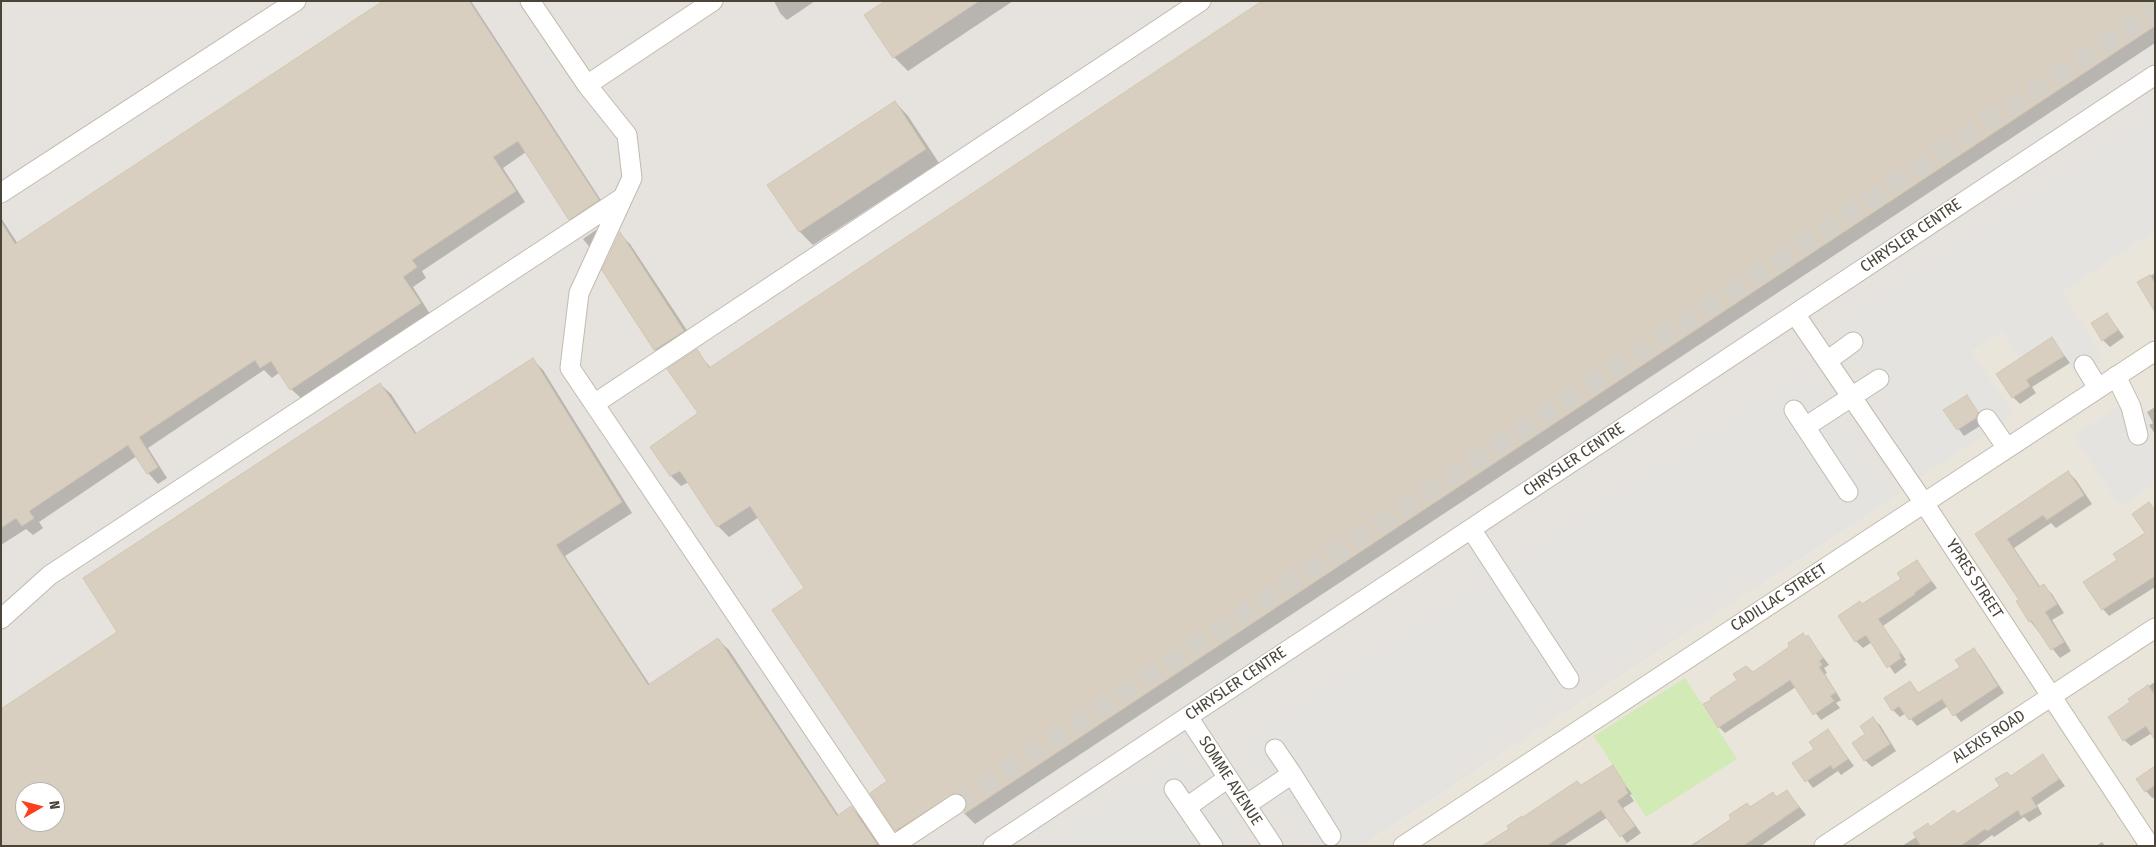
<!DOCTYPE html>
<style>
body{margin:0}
#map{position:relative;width:2156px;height:847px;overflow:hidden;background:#f6f3ec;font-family:"Fira Sans Condensed",sans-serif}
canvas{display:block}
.frame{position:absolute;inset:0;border:2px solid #4b4439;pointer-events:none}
.north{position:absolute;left:15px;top:782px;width:50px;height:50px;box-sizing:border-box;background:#fff;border:1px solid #b7b4b0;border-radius:50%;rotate:82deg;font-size:14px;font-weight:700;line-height:20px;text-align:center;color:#4b4439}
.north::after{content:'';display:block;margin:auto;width:18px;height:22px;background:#fc3f1d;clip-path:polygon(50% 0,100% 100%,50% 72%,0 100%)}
</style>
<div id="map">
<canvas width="2156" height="847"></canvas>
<div class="frame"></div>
<div class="north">N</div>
</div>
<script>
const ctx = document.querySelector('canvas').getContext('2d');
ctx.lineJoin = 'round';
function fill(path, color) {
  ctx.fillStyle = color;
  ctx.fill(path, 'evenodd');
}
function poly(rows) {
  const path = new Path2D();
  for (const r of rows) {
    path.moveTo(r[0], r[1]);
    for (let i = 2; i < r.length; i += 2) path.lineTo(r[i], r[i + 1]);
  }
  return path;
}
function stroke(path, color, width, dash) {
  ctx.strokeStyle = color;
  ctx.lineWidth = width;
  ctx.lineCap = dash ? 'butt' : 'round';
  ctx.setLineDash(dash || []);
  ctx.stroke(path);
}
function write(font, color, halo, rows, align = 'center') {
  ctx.font = font + ' "Fira Sans Condensed",sans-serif';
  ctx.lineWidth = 4;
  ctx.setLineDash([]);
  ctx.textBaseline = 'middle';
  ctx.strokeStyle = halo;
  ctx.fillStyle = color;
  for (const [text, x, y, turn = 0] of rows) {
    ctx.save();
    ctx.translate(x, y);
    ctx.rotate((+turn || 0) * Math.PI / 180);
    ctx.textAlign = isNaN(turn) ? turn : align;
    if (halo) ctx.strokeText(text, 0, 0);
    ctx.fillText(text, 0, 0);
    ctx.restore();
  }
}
fill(poly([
 [2155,231,2155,846,1361,846,1920,481,1878,413]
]), '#eae5da');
fill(poly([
 [1,1,2155,1,2155,231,1878,413,1920,481,1361,846,1,846],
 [25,792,55,792,55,822,25,822]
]), '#e6e2dd');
fill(poly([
 [1685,678,1737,759,1646,817,1594,736]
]), '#d2eab5');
fill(poly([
 [2155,118,2155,231,2062,292,2102,356,2081,370,2072,368,2052,338,2045,368,2033,376,2003,331,1971,352,2013,412,2001,422,2009,434,1994,443,1986,433,1919,478,1878,413,1894,402,1881,384,1871,392,1866,403,1852,383,1861,383,1874,375,1856,347,1847,354,1841,368,1825,346,1841,343,1848,338,1839,326],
 [1967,395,1980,415,1957,430,1944,410],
 [1801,377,1824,402,1839,386,1859,416,1835,424,1889,501,1760,585,1746,568,1442,771,1453,785,1361,846,1310,846,1277,798,1261,817,1241,786,1266,779,1241,746,1489,581,1471,553,1491,540,1510,567],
 [2127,385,2152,422,2147,425,2155,436,2155,483,2120,506,2074,436,2123,403],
 [1182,758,1201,786,1214,770,1233,798,1212,806,1239,846,1048,846]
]), '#e5e3e0');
fill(poly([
 [385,1,471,1,608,211,580,229,570,219,526,152,503,168,525,202,422,271,426,278,413,287,430,314,302,399,291,389,280,372,272,378,264,370,148,448,167,478,158,484,148,473,137,456,39,522,43,528,33,535,26,529,1,545,1,218,18,244],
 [774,1,815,1,787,20,780,13],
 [887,1,1013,1,908,71,894,57,866,15],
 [2155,1,2155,43,975,824,965,814,969,803,966,803,907,840,896,830,889,781,805,588,759,517,729,537,718,526,689,482,681,486,671,476,652,447,699,414,696,351,711,368],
 [895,102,908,116,939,163,813,245,800,232,769,185],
 [596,230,606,240,598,257,583,239],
 [620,234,630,244,694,341,666,360,655,350,603,270],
 [2155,273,2155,310,2139,283],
 [2107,314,2124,337,2110,347,2103,340],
 [2052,339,2070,363,2032,387,2036,393,2020,404,2013,397],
 [533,360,543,370,632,513,565,556,650,685,718,640,729,650,839,816,851,807,861,817,880,846,1,846,1,711,119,632,380,384,391,394,417,434],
 [25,792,55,792,55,822,25,822],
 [1966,396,1984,420,1983,424,1964,436,1945,411],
 [2155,407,2155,434,2149,425,2153,423,2147,412],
 [2068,472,2076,480,2092,504,2056,528,2051,523,2014,548,2041,588,2044,586,2052,594,2064,613,2052,620,2071,651,2060,658,2030,621,2018,601,2020,600,1977,534],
 [2149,504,2155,510,2155,587,2109,616,2103,609,2119,560,2147,534],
 [1917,562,1937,588,1883,626,1906,660,1904,661,1907,665,1895,674,1872,642,1863,648,1856,641,1862,606,1903,580],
 [1808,637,1829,665,1824,668,1827,673,1825,674,1841,700,1836,703,1840,708,1821,720,1796,687,1725,733,1719,727,1753,674],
 [1973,650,1980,656,2004,693,1961,722,1948,706,1917,726,1906,713,1900,717,1893,710,1910,682,1919,694,1961,667],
 [2155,682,2155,737,2152,733,2131,746,2124,740,2132,702,2129,699],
 [1873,719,1880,725,1896,751,1872,767,1865,760],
 [1828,731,1854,766,1841,775,1838,771,1813,788,1794,763,1815,749],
 [2043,756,2065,786,2037,805,2042,814,2029,822,2024,817,1994,837,1992,835,1977,846,1902,846,1931,828,1957,815],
 [1612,767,1632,794,1630,795,1634,801,1623,808,1641,833,1627,843,1608,817,1563,846,1484,846,1523,819],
 [2155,768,2155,797,2152,798,2146,791],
 [1787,791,1806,815,1761,846,1690,846,1773,793,1777,798],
 [2102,842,2105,846,2096,846]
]), '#0003');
const building = poly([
 [383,1,469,1,599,200,569,220,518,141,493,157,516,191,412,260,417,267,403,277,421,303,290,390,271,361,260,368,255,360,139,437,158,467,147,474,128,445,29,511,34,518,22,526,16,518,1,528,1,222,15,244,383,1],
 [885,1,979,1,893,58,864,15,885,1],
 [1262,1,2155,1,2155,26,964,814,967,804,966,798,961,794,955,793,895,831,870,793,887,781,772,610,804,588,750,506,717,527,680,471,670,476,650,447,698,413,667,369,697,349,709,368,1262,1],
 [895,101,926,149,799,232,767,185,895,101],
 [620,232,684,331,654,350,602,270,620,232],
 [2150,275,2155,284,2155,312,2137,282,2150,275],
 [2107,313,2118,330,2102,341,2091,323,2107,313],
 [2052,337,2064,356,2026,380,2030,386,2012,398,1996,374,2052,337],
 [533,358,622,502,556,545,648,685,718,638,837,816,851,806,877,844,873,846,1,846,1,709,117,632,83,578,380,383,415,434,533,358],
 [25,792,55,792,55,822,25,822,25,792],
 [1967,395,1978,412,1976,418,1957,430,1943,410,1967,395],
 [2068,471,2084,495,2047,520,2043,515,2007,539,2039,587,2044,584,2057,604,2045,612,2064,642,2051,650,2031,620,2029,622,2016,601,2019,600,1975,534,2068,471],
 [2149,502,2155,510,2155,576,2102,610,2083,582,2117,560,2113,554,2145,533,2132,514,2149,502],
 [1917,560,1931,581,1914,593,1915,594,1878,619,1901,653,1899,654,1901,658,1887,668,1866,635,1855,642,1838,616,1860,601,1862,604,1901,579,1897,573,1917,560],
 [1803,633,1806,637,1808,635,1823,658,1819,661,1822,665,1819,667,1836,692,1830,696,1834,701,1813,715,1790,680,1718,728,1703,704,1711,700,1710,698,1737,680,1733,674,1746,666,1753,672,1789,647,1788,643,1803,633],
 [1974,648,1998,686,1953,716,1942,699,1909,720,1899,706,1892,711,1884,698,1910,681,1918,693,1960,667,1955,660,1974,648],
 [2148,685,2155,695,2155,740,2146,726,2123,741,2108,717,2130,702,2128,699,2148,685],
 [1873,717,1890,744,1864,761,1852,743,1865,734,1860,726,1873,717],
 [1828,729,1848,759,1833,769,1831,765,1805,782,1792,763,1814,749,1809,742,1828,729],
 [2043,754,2059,779,2031,798,2037,807,2021,816,2018,810,1987,831,1985,829,1960,846,1921,846,1913,833,1928,823,1930,827,1954,810,1957,814,2000,786,1995,779,2007,772,2011,776,2043,754],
 [1613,765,1627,788,1625,788,1628,793,1617,801,1635,826,1620,837,1601,810,1546,846,1482,846,1509,829,1507,826,1522,816,1523,817,1577,781,1581,785,1613,765],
 [2155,766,2155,785,2145,792,2136,779,2155,766],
 [1787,790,1799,807,1743,846,1692,846,1731,819,1729,815,1747,803,1750,807,1773,792,1776,797,1787,790]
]);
fill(building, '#d8cfc1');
stroke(building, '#d3c7b4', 1);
stroke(poly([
 [956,804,2155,11]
]), '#d4d0c8', 19, [19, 9]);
const minor = poly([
 [530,1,587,85],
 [713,1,587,85,627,135,632,178,579,293,570,368,892,846],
 [1,193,296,1],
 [1795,314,1924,503,2150,846],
 [1827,361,1853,342],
 [2084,365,2098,388],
 [2116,376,2131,407,2138,435],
 [594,404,1201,1],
 [1794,410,1848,492],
 [1987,419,2007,448],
 [1805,427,1879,379],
 [1471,529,1569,679],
 [1,619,50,575,622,198],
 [1188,717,1273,846],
 [1292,774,1331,836],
 [1174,789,1213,846],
 [1246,805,1292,774,1275,749],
 [1187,807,1228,778],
 [893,846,956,804],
 [993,846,2155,75],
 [1403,846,2155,351],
 [1824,846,2155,628]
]);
stroke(minor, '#c2bbae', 21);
stroke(minor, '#fff', 19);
write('16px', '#4b4439', '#fff', [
 ["CHRYSLER CENTRE",1911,236,-34],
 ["CHRYSLER CENTRE",1574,460,-34],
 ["YPRES STREET",1974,579,57],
 ["CADILLAC STREET",1779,598,-33],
 ["CHRYSLER CENTRE",1236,684,-34],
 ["ALEXIS ROAD",1989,737,-33],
 ["SOMME AVENUE",1230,781,57]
]);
</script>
